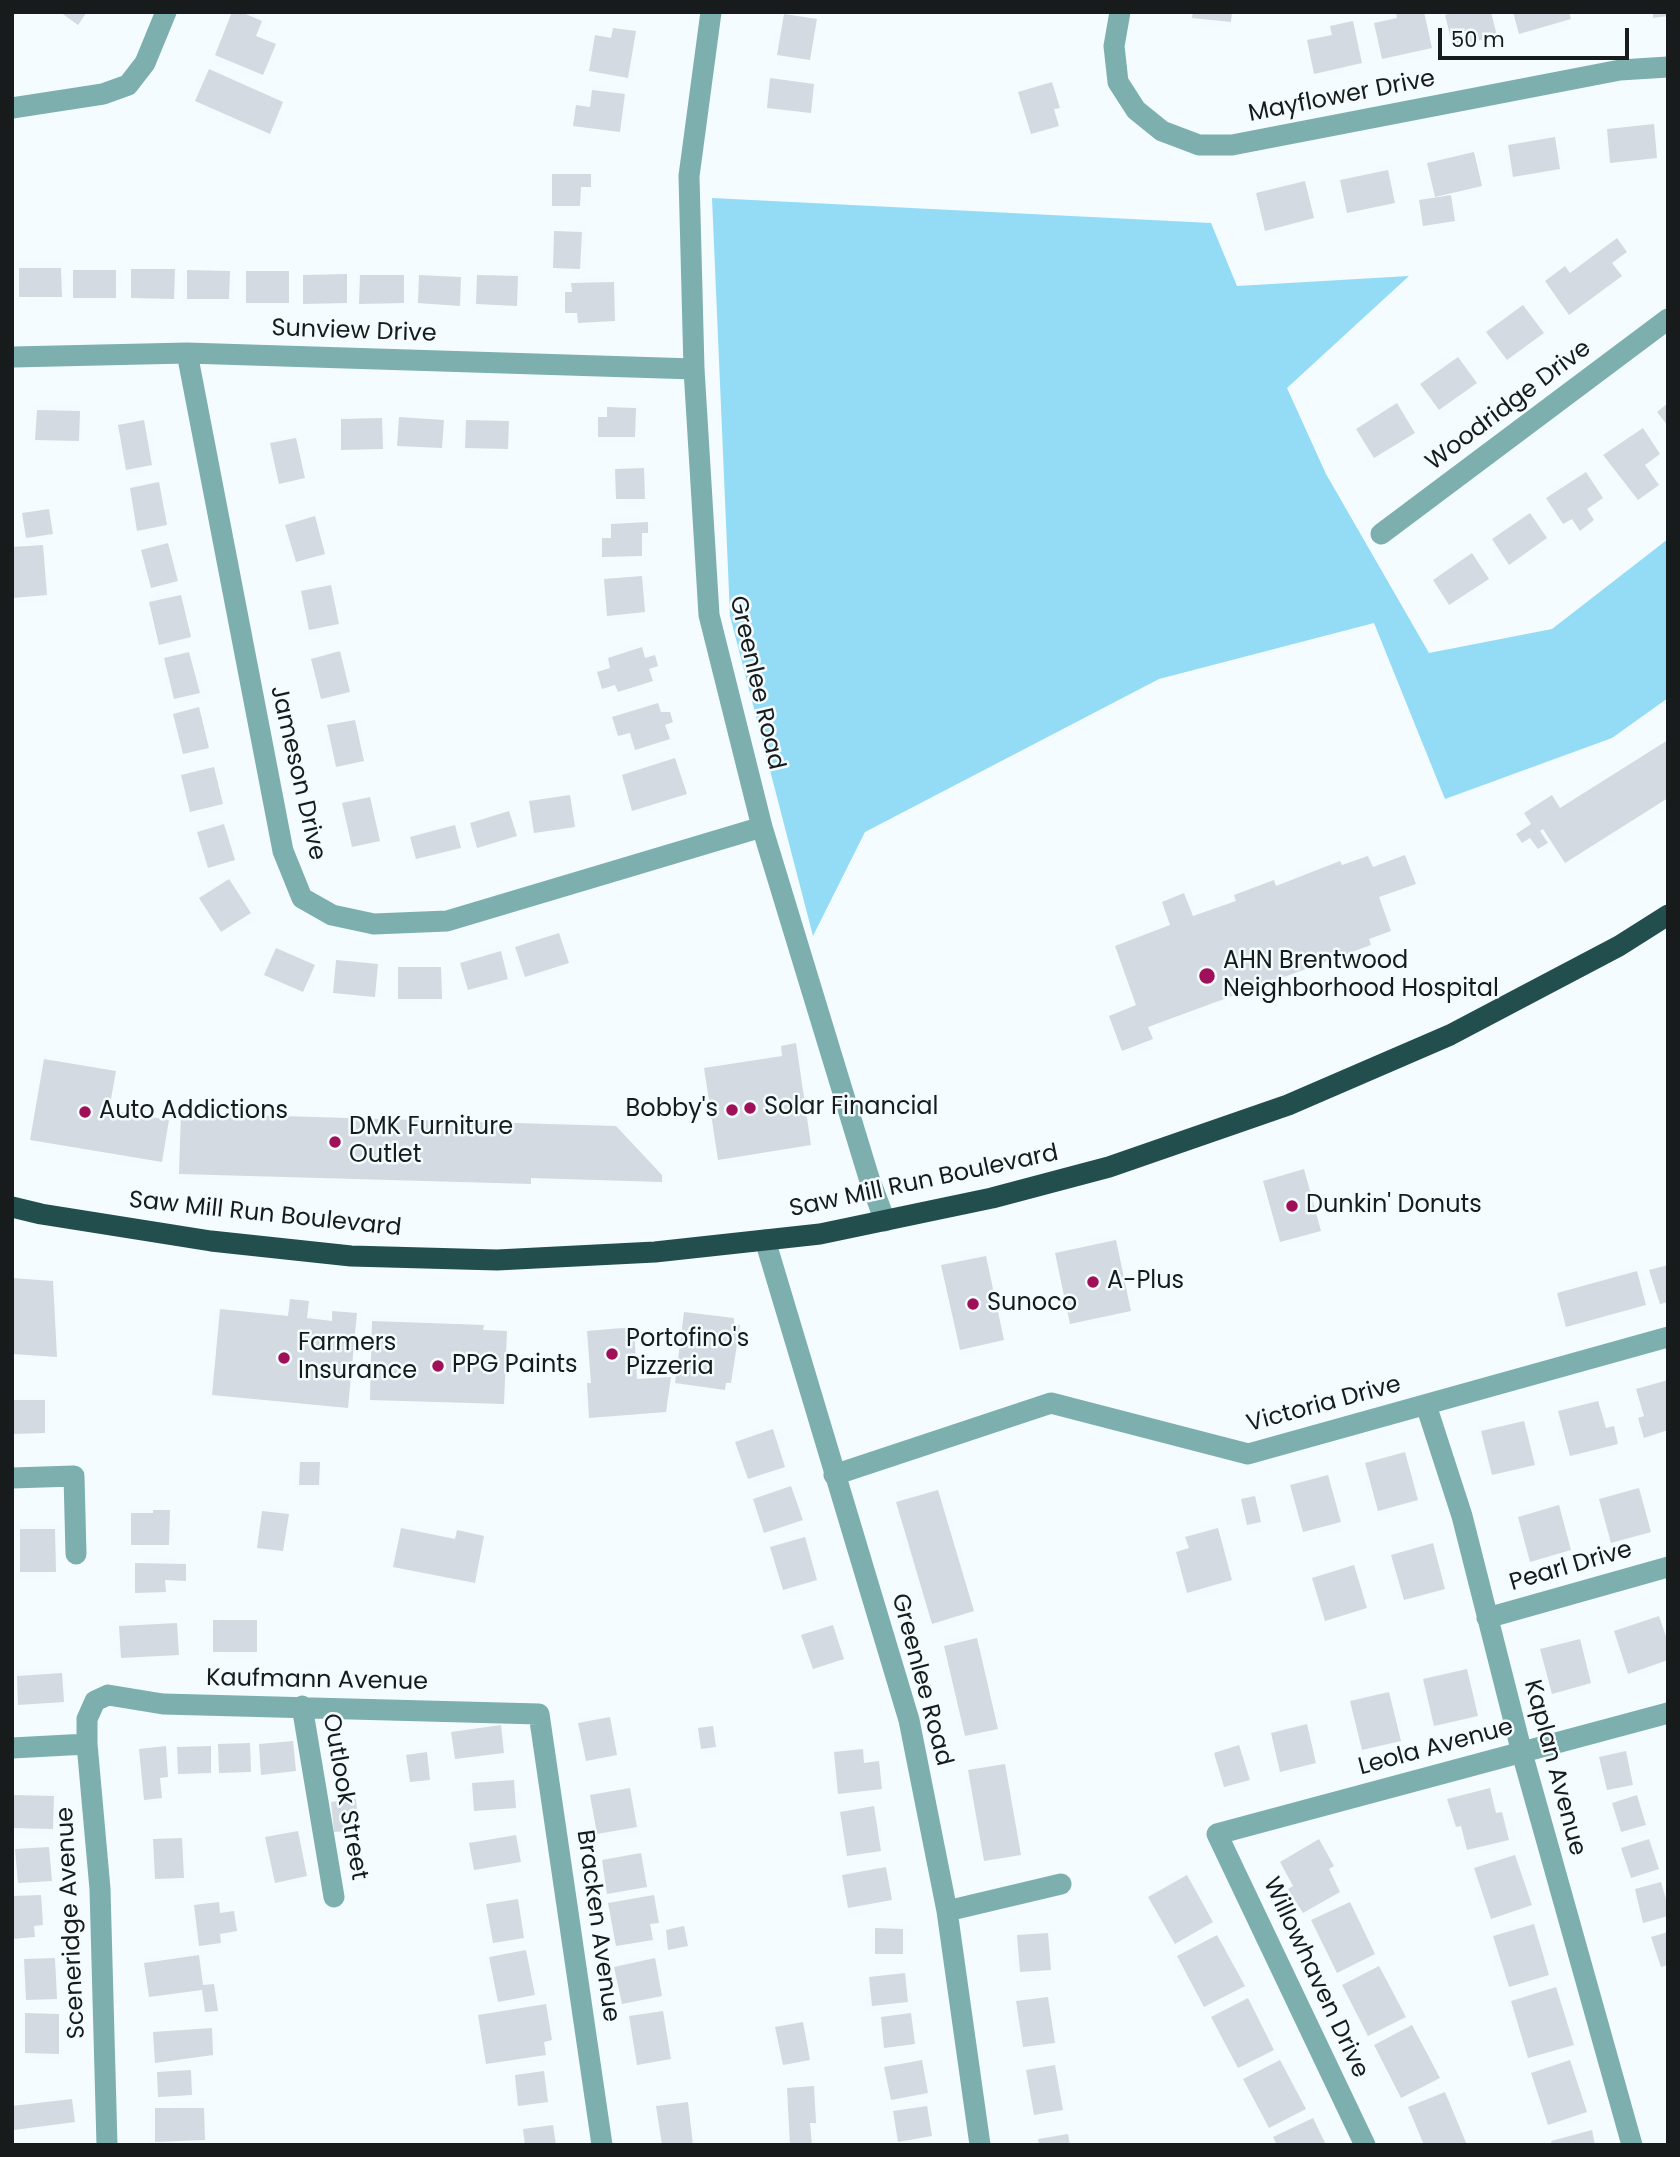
<!DOCTYPE html>
<style>
body{margin:0}
#map{position:relative;width:1680px;height:2157px;overflow:hidden;background:#f4fcff;font-family:Poppins,sans-serif}
canvas{display:block}
.frame{position:absolute;inset:0;border:14px solid #171b1c;pointer-events:none}
.scale{position:absolute;left:1438px;top:28px;width:191px;height:32px;box-sizing:border-box;border:4px solid #171b1c;border-top:0;padding-left:9px;font-size:21px;line-height:24px;white-space:nowrap;color:#171b1c;-webkit-text-stroke:5px #f4fcff;paint-order:stroke}
</style>
<div id="map">
<canvas width="1680" height="2157"></canvas>
<div class="frame"></div>
<div class="scale">50 m</div>
</div>
<script>
const ctx = document.querySelector('canvas').getContext('2d');
ctx.lineJoin = 'round';
function fill(path, color) {
  ctx.fillStyle = color;
  ctx.fill(path, 'evenodd');
}
function poly(rows) {
  const path = new Path2D();
  for (const r of rows) {
    path.moveTo(r[0], r[1]);
    for (let i = 2; i < r.length; i += 2) path.lineTo(r[i], r[i + 1]);
  }
  return path;
}
function stroke(path, color, width, dash) {
  ctx.strokeStyle = color;
  ctx.lineWidth = width;
  ctx.lineCap = dash ? 'butt' : 'round';
  ctx.setLineDash(dash || []);
  ctx.stroke(path);
}
function write(font, color, halo, rows, align = 'center') {
  ctx.font = font + ' Poppins,sans-serif';
  ctx.lineWidth = 5;
  ctx.setLineDash([]);
  ctx.textBaseline = 'middle';
  ctx.strokeStyle = halo;
  ctx.fillStyle = color;
  for (const [text, x, y, turn = 0] of rows) {
    ctx.save();
    ctx.translate(x, y);
    ctx.rotate((+turn || 0) * Math.PI / 180);
    ctx.textAlign = isNaN(turn) ? turn : align;
    if (halo) ctx.strokeText(text, 0, 0);
    ctx.fillText(text, 0, 0);
    ctx.restore();
  }
}
fill(poly([
 [712,198,1211,223,1237,286,1409,276,1287,388,1326,474,1429,653,1552,629,1668,539,1668,698,1612,738,1445,799,1374,623,1159,679,865,832,813,936,730,616]
]), '#94dcf6');
fill(poly([
 [60,12,87,12,78,25],
 [232,12,241,12,262,21,256,36,276,44,263,75,215,55],
 [1193,12,1232,12,1231,22,1192,18],
 [1396,12,1424,12,1432,48,1382,59,1374,23,1397,18],
 [1456,12,1491,12,1497,36,1453,47,1445,15],
 [1513,12,1569,12,1571,19,1519,34],
 [1653,12,1668,12,1668,16,1653,18],
 [784,14,817,19,810,60,777,55],
 [1353,21,1362,63,1314,74,1307,40,1332,35,1330,26],
 [613,28,636,31,628,78,589,71,595,35,611,38],
 [209,69,283,102,270,134,195,101],
 [770,78,814,84,811,113,767,108],
 [1052,82,1060,108,1054,109,1059,126,1031,134,1018,92],
 [592,90,625,94,620,132,573,126,576,105,590,107],
 [1654,124,1657,158,1610,163,1607,129],
 [1555,137,1560,169,1513,177,1508,145],
 [1474,152,1482,186,1435,197,1427,163],
 [1388,170,1395,203,1347,213,1340,180],
 [552,174,591,174,591,187,581,187,580,206,552,206],
 [1305,181,1314,218,1265,231,1256,193],
 [1451,195,1455,221,1423,226,1419,200],
 [554,231,582,232,580,269,553,268],
 [1617,238,1627,252,1612,263,1622,276,1569,315,1545,281,1565,266,1570,273],
 [19,268,61,268,62,297,19,297],
 [131,269,175,269,174,299,131,298],
 [73,270,116,270,116,298,73,298],
 [187,270,230,271,229,299,187,299],
 [246,271,289,271,289,303,246,303],
 [347,274,347,303,303,304,303,275],
 [360,275,404,275,404,303,359,304],
 [419,275,461,277,460,306,418,303],
 [477,275,518,276,517,306,476,304],
 [614,282,615,321,578,323,577,313,565,313,565,292,572,292,571,283],
 [1523,305,1544,333,1507,360,1486,332],
 [1458,357,1477,383,1439,410,1420,384],
 [1397,403,1415,433,1374,458,1356,429],
 [1668,403,1668,426,1657,412],
 [607,407,636,408,635,437,598,437,598,417,607,417],
 [37,410,80,411,79,441,35,440],
 [399,417,444,420,442,448,397,446],
 [382,418,383,449,341,450,341,419],
 [144,420,152,465,126,470,118,425],
 [466,420,509,421,508,449,465,448],
 [1643,428,1660,454,1645,465,1659,485,1638,500,1603,455],
 [296,438,305,478,279,484,270,443],
 [644,468,645,499,616,499,615,469],
 [1586,472,1603,498,1587,509,1594,520,1580,531,1572,519,1563,524,1546,498],
 [159,482,167,525,137,531,130,488],
 [49,509,53,534,26,538,22,513],
 [1530,513,1547,538,1509,565,1492,539],
 [315,516,325,554,296,562,285,525],
 [648,522,648,533,642,533,642,556,602,557,602,538,611,538,611,524],
 [168,543,178,581,151,588,141,550],
 [43,545,47,595,12,598,12,547],
 [1472,553,1489,579,1449,605,1433,580],
 [642,576,645,612,607,616,604,579],
 [331,585,339,624,309,630,301,591],
 [181,595,191,637,159,645,149,602],
 [642,647,645,658,655,655,658,666,649,669,653,681,618,692,615,685,602,689,597,672,610,668,608,658],
 [340,651,350,692,321,699,311,659],
 [189,652,200,693,174,699,164,658],
 [658,703,661,712,670,712,673,722,665,725,670,739,635,750,630,733,618,736,612,717],
 [199,707,209,748,183,754,173,714],
 [355,720,364,761,336,767,327,725],
 [1668,740,1668,798,1565,863,1543,829,1540,831,1548,843,1538,849,1530,838,1522,843,1516,834,1531,824,1524,813,1552,795,1560,808],
 [675,758,687,794,632,811,622,775],
 [214,767,223,804,190,812,181,775],
 [570,795,575,827,534,833,529,801],
 [370,797,380,841,352,847,342,803],
 [509,811,517,836,477,848,470,823],
 [224,824,235,860,208,868,197,832],
 [455,825,461,848,416,859,410,837],
 [1405,855,1416,884,1379,897,1391,931,1369,939,1371,945,1148,1027,1153,1039,1122,1051,1109,1016,1136,1005,1115,946,1170,925,1162,902,1184,893,1193,916,1236,901,1234,895,1274,880,1276,886,1340,861,1342,865,1368,856,1373,867],
 [229,879,251,913,221,932,199,898],
 [559,933,569,963,525,977,515,947],
 [276,948,315,965,303,992,264,975],
 [501,951,508,979,468,990,460,963],
 [336,960,378,964,375,997,333,993],
 [398,967,441,967,442,999,398,999],
 [796,1043,811,1145,718,1160,704,1068,782,1056,781,1046],
 [44,1059,116,1071,109,1110,169,1120,162,1162,30,1140],
 [181,1113,616,1126,662,1175,662,1182,531,1178,531,1184,179,1174],
 [1304,1169,1321,1231,1280,1242,1263,1181],
 [1116,1240,1131,1311,1070,1324,1055,1253],
 [986,1256,1004,1340,960,1350,941,1265],
 [1668,1265,1668,1302,1660,1304,1649,1270],
 [1637,1271,1646,1305,1566,1327,1557,1293],
 [12,1278,53,1281,57,1357,12,1354],
 [290,1299,309,1301,307,1318,332,1321,332,1311,357,1313,348,1408,212,1395,220,1309,288,1316],
 [684,1312,734,1318,734,1324,740,1325,731,1383,726,1383,725,1390,675,1383],
 [372,1321,484,1325,483,1330,507,1331,504,1404,370,1400],
 [634,1327,637,1379,671,1377,666,1412,589,1418,587,1383,591,1383,587,1331],
 [1668,1380,1668,1430,1644,1438,1638,1418,1644,1416,1636,1389],
 [12,1400,45,1400,45,1433,12,1434],
 [1598,1401,1606,1428,1614,1426,1618,1444,1570,1456,1558,1411],
 [1524,1421,1535,1465,1492,1475,1481,1431],
 [773,1429,785,1467,748,1479,735,1442],
 [1405,1452,1418,1500,1378,1511,1365,1463],
 [300,1462,320,1462,319,1485,299,1485],
 [1328,1475,1341,1522,1303,1532,1290,1485],
 [791,1486,803,1520,764,1533,753,1499],
 [1639,1488,1651,1532,1611,1543,1599,1499],
 [938,1490,974,1611,932,1624,896,1502],
 [1255,1496,1261,1522,1247,1525,1241,1499],
 [1559,1505,1571,1550,1530,1562,1518,1517],
 [153,1510,170,1510,169,1545,131,1545,131,1513,153,1513],
 [262,1511,289,1514,283,1551,257,1548],
 [401,1528,455,1539,457,1530,484,1536,475,1583,393,1567],
 [1218,1528,1232,1580,1187,1593,1176,1552,1189,1548,1185,1537],
 [20,1529,55,1529,56,1572,20,1572],
 [805,1537,817,1580,783,1590,770,1547],
 [1433,1543,1445,1589,1404,1600,1391,1555],
 [135,1563,186,1564,186,1581,165,1580,166,1592,135,1593],
 [1354,1565,1367,1608,1325,1621,1312,1578],
 [1659,1616,1668,1642,1668,1660,1628,1674,1614,1631],
 [213,1620,257,1620,257,1652,213,1652],
 [177,1623,179,1655,121,1658,119,1626],
 [833,1625,844,1659,813,1669,801,1635],
 [977,1638,998,1729,965,1736,944,1646],
 [1580,1639,1591,1683,1552,1694,1540,1649],
 [1467,1669,1478,1716,1434,1726,1423,1679],
 [62,1673,64,1702,18,1705,17,1676],
 [1389,1692,1401,1741,1362,1750,1350,1701],
 [610,1717,617,1755,586,1761,578,1723],
 [1307,1724,1316,1763,1280,1772,1271,1733],
 [501,1725,504,1753,455,1759,451,1732],
 [713,1726,716,1747,701,1749,698,1728],
 [293,1741,296,1771,261,1775,259,1744],
 [250,1743,251,1772,219,1773,218,1744],
 [1239,1745,1250,1780,1224,1787,1214,1753],
 [166,1746,168,1777,160,1778,162,1798,144,1800,139,1749],
 [211,1746,211,1773,178,1774,177,1747],
 [863,1749,864,1763,879,1761,882,1789,838,1794,834,1752],
 [1626,1751,1633,1785,1607,1790,1599,1757],
 [427,1752,430,1780,410,1782,406,1755],
 [1005,1764,1021,1855,984,1861,968,1770],
 [514,1780,516,1808,474,1811,472,1783],
 [630,1788,637,1827,597,1834,590,1795],
 [1490,1788,1496,1813,1502,1812,1509,1840,1467,1850,1461,1826,1456,1827,1447,1799],
 [12,1795,54,1796,53,1829,12,1828],
 [1637,1795,1646,1825,1621,1832,1612,1803],
 [356,1799,359,1830,334,1832,331,1802],
 [874,1806,881,1851,847,1856,840,1812],
 [298,1831,307,1876,275,1883,265,1837],
 [516,1835,521,1862,474,1870,469,1843],
 [182,1838,184,1878,155,1879,153,1839],
 [1319,1839,1334,1866,1329,1869,1340,1892,1303,1913,1288,1889,1293,1886,1280,1862],
 [1649,1839,1659,1869,1631,1878,1621,1848],
 [49,1847,52,1881,18,1883,15,1849],
 [641,1853,647,1887,607,1894,602,1860],
 [1515,1855,1532,1905,1491,1919,1474,1868],
 [886,1867,892,1900,848,1908,842,1875],
 [1187,1875,1213,1922,1175,1944,1148,1897],
 [1661,1882,1668,1906,1668,1916,1643,1923,1635,1889],
 [41,1895,43,1925,34,1926,35,1937,12,1939,12,1896],
 [654,1895,659,1923,650,1924,653,1940,616,1946,608,1903],
 [518,1899,524,1938,493,1943,486,1904],
 [219,1902,220,1913,234,1911,237,1931,220,1934,221,1943,199,1946,194,1905],
 [1350,1902,1375,1954,1337,1973,1311,1920],
 [1534,1924,1549,1975,1509,1987,1493,1936],
 [684,1926,688,1946,668,1950,666,1930],
 [875,1928,903,1929,903,1954,875,1954],
 [1668,1932,1668,1965,1661,1967,1651,1937],
 [1048,1933,1051,1970,1020,1972,1017,1935],
 [1217,1935,1245,1986,1204,2007,1177,1956],
 [526,1950,535,1995,498,2002,489,1957],
 [199,1955,203,1985,214,1984,218,2011,205,2012,202,1990,149,1997,144,1963],
 [55,1958,57,1999,26,2000,24,1959],
 [655,1958,662,1996,622,2004,614,1967],
 [1379,1966,1406,2017,1368,2036,1342,1985],
 [905,1973,908,2002,872,2006,869,1977],
 [1556,1987,1574,2045,1528,2058,1511,2001],
 [1048,1997,1055,2043,1023,2047,1016,2001],
 [1248,1998,1274,2050,1238,2068,1211,2017],
 [546,2004,552,2040,544,2042,546,2055,486,2064,478,2015],
 [663,2011,671,2059,637,2065,629,2016],
 [25,2013,59,2014,59,2054,25,2053],
 [911,2013,915,2044,884,2048,881,2017],
 [803,2022,810,2060,783,2065,775,2027],
 [1412,2025,1440,2078,1401,2098,1374,2045],
 [212,2028,213,2055,155,2063,153,2032],
 [922,2060,928,2093,891,2100,884,2067],
 [1280,2060,1306,2109,1269,2128,1243,2079],
 [1570,2060,1587,2112,1548,2125,1531,2073],
 [1055,2065,1063,2110,1034,2115,1026,2070],
 [191,2070,192,2095,158,2097,157,2072],
 [544,2071,548,2102,518,2106,515,2075],
 [814,2086,816,2123,810,2123,812,2145,790,2145,787,2088],
 [1445,2092,1467,2145,1424,2145,1408,2107],
 [72,2099,75,2122,14,2130,12,2106],
 [688,2102,693,2145,662,2145,656,2106],
 [927,2106,932,2136,898,2142,893,2111],
 [155,2108,204,2108,205,2140,155,2142],
 [1313,2118,1326,2145,1277,2145,1273,2137],
 [553,2125,556,2145,525,2145,523,2129],
 [1592,2130,1595,2145,1552,2145,1551,2141],
 [1068,2134,1070,2145,1039,2145,1038,2139]
]), '#d3dae1');
stroke(poly([
 [711,12,689,176,694,369,709,615,762,827,869,1178,885,1221],
 [1120,12,1114,46,1118,82,1136,110,1162,131,1199,145,1232,145,1620,70,1668,67],
 [12,108,103,94,128,85,145,63,166,12],
 [187,353,283,851,302,898,332,915,374,924,447,921,762,827],
 [13,357,187,353,694,369],
 [1381,534,1668,319],
 [765,1240,909,1720,947,1911,980,2145],
 [1426,1405,1462,1516,1522,1753,1632,2145],
 [834,1475,1051,1403,1248,1454,1668,1337],
 [12,1478,74,1476,76,1554],
 [1487,1618,1668,1567],
 [302,1706,334,1897],
 [12,1748,87,1744],
 [947,1911,1061,1884],
 [107,2145,100,1889,87,1744,87,1719,95,1701,108,1695,163,1704,539,1714,602,2145],
 [1365,2145,1217,1834,1668,1713]
]), '#7dafaf', 21);
stroke(poly([
 [12,1207,41,1214,211,1241,351,1256,497,1260,655,1252,820,1234,992,1198,1109,1167,1288,1105,1450,1035,1619,946,1668,915]
]), '#234e4e', 21);
for (const [x, y, r, color] of [
 [1207,976,9,"#9f1059"],
 [750,1108,7,"#9f1059"],
 [732,1110,7,"#9f1059"],
 [85,1112,7,"#9f1059"],
 [335,1142,7,"#9f1059"],
 [1292,1206,7,"#9f1059"],
 [1093,1282,7,"#9f1059"],
 [973,1304,7,"#9f1059"],
 [612,1354,7,"#9f1059"],
 [284,1358,7,"#9f1059"],
 [438,1366,7,"#9f1059"]
]) {
  const dot = new Path2D();
  dot.arc(x, y, r, 0, 2 * Math.PI);
  ctx.fillStyle = color;
  ctx.fill(dot);
  stroke(dot, '#f4fcff', 2.5);
}
write('24px', '#171b1c', '#f4fcff', [
 ["Mayflower Drive",1342,97,-11],
 ["Sunview Drive",354,332,2],
 ["Woodridge Drive",1509,406,-37],
 ["Greenlee Road",756,683,77],
 ["Jameson Drive",297,773,77],
 ["Saw Mill Run Boulevard",924,1182,-12],
 ["Saw Mill Run Boulevard",265,1215,6],
 ["Victoria Drive",1324,1405,-15],
 ["Pearl Drive",1571,1567,-16],
 ["Greenlee Road",921,1680,75],
 ["Kaufmann Avenue",317,1681,1],
 ["Leola Avenue",1436,1748,-15],
 ["Kaplan Avenue",1554,1768,75],
 ["Outlook Street",344,1797,80],
 ["Sceneridge Avenue",72,1923,-93],
 ["Bracken Avenue",597,1926,82],
 ["Willowhaven Drive",1315,1978,65]
]);
write('24px', '#171b1c', '#f4fcff', [
 ["AHN Brentwood",1223,962],
 ["Neighborhood Hospital",1223,990],
 ["Solar Financial",764,1108],
 ["Bobby's",718,1110,"right"],
 ["Auto Addictions",99,1112],
 ["DMK Furniture",349,1128],
 ["Outlet",349,1156],
 ["Dunkin' Donuts",1306,1206],
 ["A-Plus",1107,1282],
 ["Sunoco",987,1304],
 ["Portofino's",626,1340],
 ["Pizzeria",626,1368],
 ["Farmers",298,1344],
 ["Insurance",298,1372],
 ["PPG Paints",452,1366]
], 'left');
</script>
